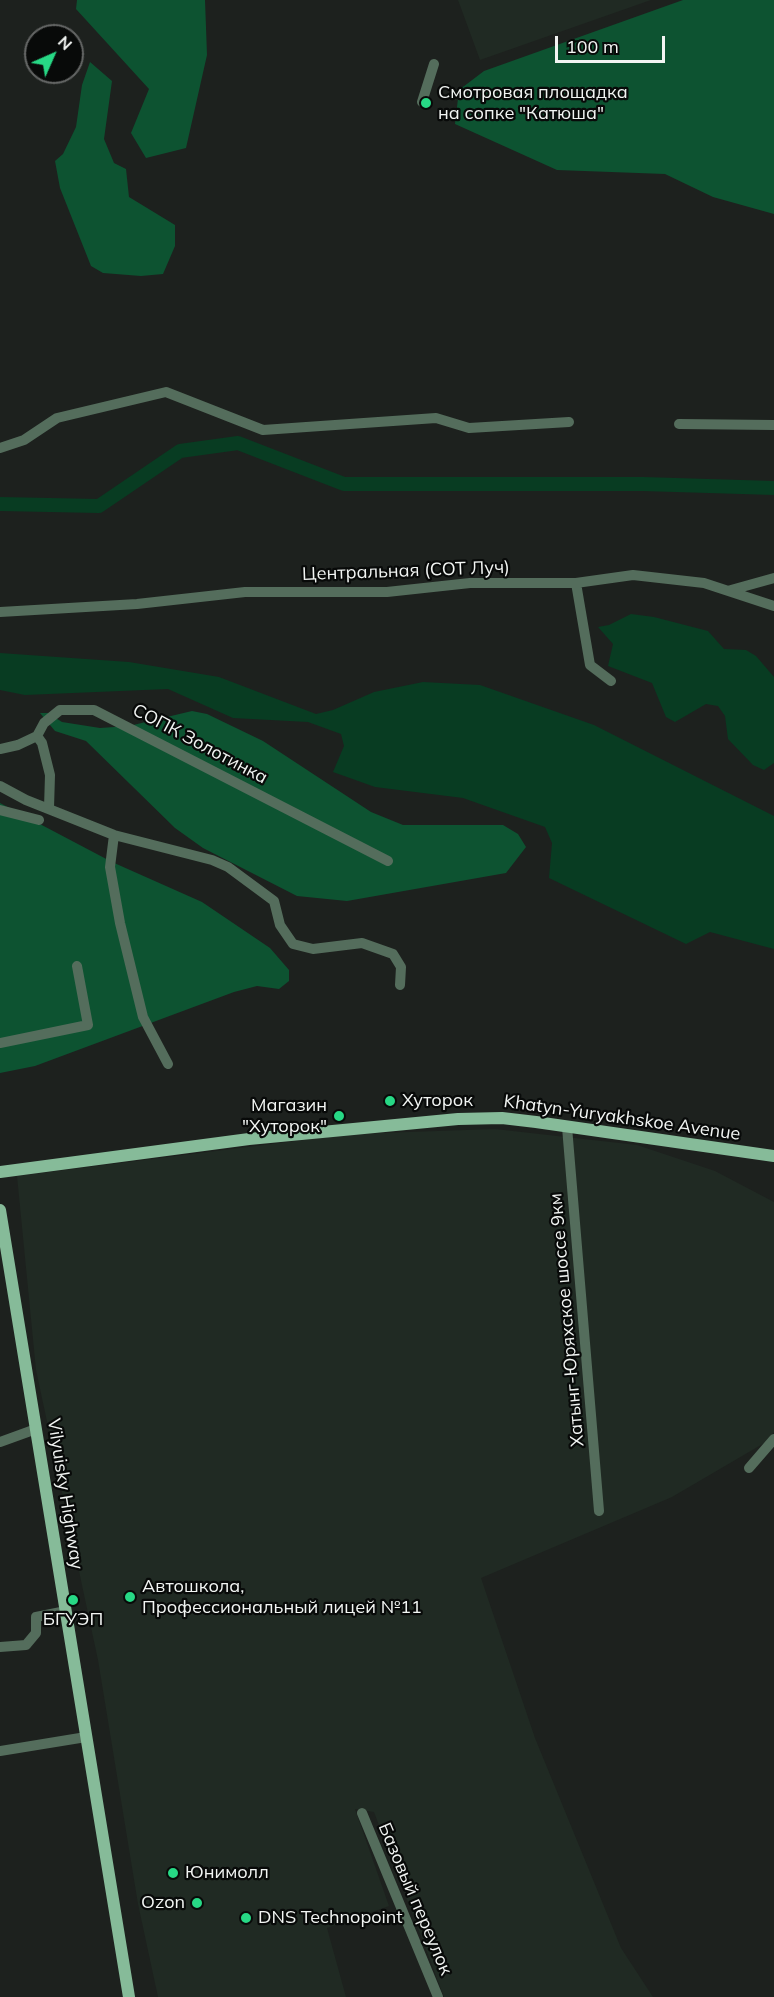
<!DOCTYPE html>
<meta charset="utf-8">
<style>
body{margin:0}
#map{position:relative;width:774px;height:1997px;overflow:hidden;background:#1d211e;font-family:Mulish,sans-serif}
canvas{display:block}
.north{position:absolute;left:24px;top:24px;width:60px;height:60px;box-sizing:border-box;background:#080a09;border:2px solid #666867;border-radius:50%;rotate:45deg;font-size:16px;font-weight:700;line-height:24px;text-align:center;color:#f2f5f3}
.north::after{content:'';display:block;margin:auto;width:21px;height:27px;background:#27d885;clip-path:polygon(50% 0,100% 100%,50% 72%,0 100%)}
.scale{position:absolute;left:555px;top:36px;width:110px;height:27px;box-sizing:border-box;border:3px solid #f2f5f3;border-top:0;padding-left:8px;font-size:18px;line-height:21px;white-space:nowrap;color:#f2f5f3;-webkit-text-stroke:4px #080a09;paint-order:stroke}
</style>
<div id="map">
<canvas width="774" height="1997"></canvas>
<div class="north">N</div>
<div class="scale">100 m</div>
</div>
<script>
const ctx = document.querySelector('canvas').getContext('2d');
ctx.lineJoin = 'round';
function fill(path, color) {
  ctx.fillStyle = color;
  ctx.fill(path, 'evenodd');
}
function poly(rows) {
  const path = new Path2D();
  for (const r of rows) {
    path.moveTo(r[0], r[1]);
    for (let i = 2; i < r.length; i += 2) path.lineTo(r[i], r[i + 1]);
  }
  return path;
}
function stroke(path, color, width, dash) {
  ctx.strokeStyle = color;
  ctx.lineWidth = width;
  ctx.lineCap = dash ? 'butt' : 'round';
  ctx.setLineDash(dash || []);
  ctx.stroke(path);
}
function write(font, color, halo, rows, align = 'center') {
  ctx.font = font + ' Mulish,sans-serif';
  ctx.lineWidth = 4.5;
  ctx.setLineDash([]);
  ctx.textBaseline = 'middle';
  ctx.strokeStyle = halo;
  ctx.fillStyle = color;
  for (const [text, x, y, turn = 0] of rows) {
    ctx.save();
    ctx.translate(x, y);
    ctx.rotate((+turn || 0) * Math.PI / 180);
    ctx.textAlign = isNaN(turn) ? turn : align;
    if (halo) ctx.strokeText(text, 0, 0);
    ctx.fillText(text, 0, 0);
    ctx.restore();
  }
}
fill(poly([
 [458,0,651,0,480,60],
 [495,1129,637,1145,715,1171,774,1202,774,1432,766,1442,672,1497,481,1578,535,1738,621,1948,653,1997,444,1997,374,1812,355,1809,389,1906,327,1928,346,1997,158,1997,138,1904,98,1660,36,1370,17,1176,351,1134]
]), '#202a23');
fill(poly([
 [77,0,205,0,207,55,186,148,146,158,131,133,149,89,76,9],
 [683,0,774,0,774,214,713,197,665,174,557,170,455,124,459,90,484,71],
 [90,62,112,81,104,139,114,163,126,169,129,197,175,225,175,246,163,274,141,276,103,273,91,266,60,188,55,161,63,154,76,127,82,85],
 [192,711,207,714,263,741,371,812,403,825,503,825,518,834,526,847,506,873,347,901,297,896,203,848,175,828,86,741,55,731,40,713,48,713,62,722,100,728,129,726],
 [0,803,112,862,202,902,270,948,289,970,289,981,279,989,257,986,234,992,35,1066,0,1073]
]), '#0d5331');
fill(poly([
 [631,614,654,617,708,631,724,649,746,650,756,656,774,677,774,763,764,770,753,765,728,739,725,716,718,706,706,704,675,722,666,717,652,683,608,666,613,644,598,627,609,625],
 [0,653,129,662,219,677,316,714,333,710,374,692,423,682,480,685,594,725,774,816,774,949,710,932,686,944,549,878,552,843,545,827,463,798,375,787,333,772,344,746,341,734,308,722,233,718,168,689,25,695,0,690]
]), '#083c22');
stroke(poly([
 [0,504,99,506,180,451,238,443,344,484,643,484,774,488]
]), '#083c22', 14);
stroke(poly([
 [426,103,422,102,434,64],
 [679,424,774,425],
 [0,448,24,440,57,418,166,392,263,430,436,418,469,428,569,422],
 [576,583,590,665,611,681],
 [731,590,774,578],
 [0,612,137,604,245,592,387,592,470,583,576,583,633,575,704,583,774,606],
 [37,736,42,743,50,775,49,808],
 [0,749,18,745,37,736,44,723,60,710,94,710,388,861],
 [0,786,26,800,114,835,212,860,228,867,274,901,280,925,293,944,313,949,362,943,393,954,401,967,400,985],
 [0,810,39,820],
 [114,835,110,867,120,923,143,1017,168,1064],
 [0,1043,88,1025,77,966],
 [567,1127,599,1511],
 [0,1442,36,1429],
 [749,1468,774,1439],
 [0,1647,26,1645,36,1633,36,1617,66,1611],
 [0,1751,86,1737],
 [362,1813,438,1997]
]), '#546d5c', 10);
stroke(poly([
 [0,1172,249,1139,458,1119,502,1118,536,1122,774,1156],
 [0,1210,129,1997]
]), '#86bb99', 12);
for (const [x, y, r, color] of [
 [426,103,6,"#27d885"],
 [390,1101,6,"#27d885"],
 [339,1116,6,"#27d885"],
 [130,1597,6,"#27d885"],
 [73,1600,6,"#27d885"],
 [173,1873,6,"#27d885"],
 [197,1903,6,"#27d885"],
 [246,1918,6,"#27d885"]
]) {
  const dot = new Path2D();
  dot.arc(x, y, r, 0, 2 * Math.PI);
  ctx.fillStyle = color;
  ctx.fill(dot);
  stroke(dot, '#080a09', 2);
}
write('18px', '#f2f5f3', '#080a09', [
 ["Смотровая площадка",438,93],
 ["на сопке \"Катюша\"",438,114],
 ["Хуторок",402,1101],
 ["Магазин",327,1106,"right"],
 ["\"Хуторок\"",327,1127,"right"],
 ["Автошкола,",142,1587],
 ["Профессиональный лицей №11",142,1608],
 ["БГУЭП",73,1620,"center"],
 ["Юнимолл",185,1873],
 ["Ozon",185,1903,"right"],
 ["DNS Technopoint",258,1918]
], 'left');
write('18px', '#f2f5f3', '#080a09', [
 ["Центральная (СОТ Луч)",406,571,-2],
 ["СОПК Золотинка",200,744,28],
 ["Khatyn-Yuryakhskoe Avenue",622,1118,8],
 ["Хатынг-Юряхское шоссе 9км",567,1320,-95],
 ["Vilyuisky Highway",65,1494,81],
 ["Базовый переулок",415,1899,67]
]);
</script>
